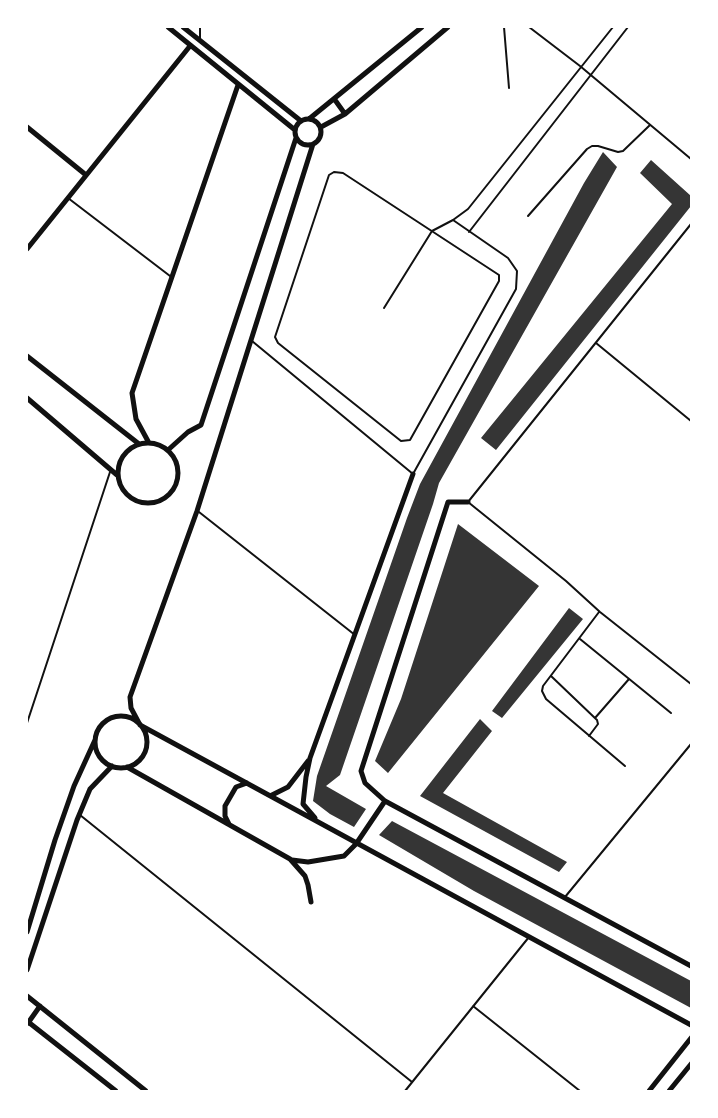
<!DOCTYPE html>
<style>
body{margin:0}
#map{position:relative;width:718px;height:1118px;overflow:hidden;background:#fff;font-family:"Noto Serif",serif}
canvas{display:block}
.frame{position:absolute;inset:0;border:28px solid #fff;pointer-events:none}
</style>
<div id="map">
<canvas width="718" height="1118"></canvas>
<div class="frame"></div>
</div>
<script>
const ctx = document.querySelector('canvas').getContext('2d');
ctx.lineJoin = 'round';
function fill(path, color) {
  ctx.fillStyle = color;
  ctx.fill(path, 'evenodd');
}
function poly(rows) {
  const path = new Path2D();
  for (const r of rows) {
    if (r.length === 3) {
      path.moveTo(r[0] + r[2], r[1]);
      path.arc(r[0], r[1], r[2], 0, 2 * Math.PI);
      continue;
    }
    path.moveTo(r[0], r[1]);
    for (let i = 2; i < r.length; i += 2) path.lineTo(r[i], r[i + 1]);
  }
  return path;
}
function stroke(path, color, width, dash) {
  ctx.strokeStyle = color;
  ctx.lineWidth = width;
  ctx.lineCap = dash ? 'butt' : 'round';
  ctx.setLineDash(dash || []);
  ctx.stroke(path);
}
fill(poly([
 [603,152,617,167,439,483,433,504,340,775,326,786,366,809,354,827,330,814,313,801,317,776,407,518,420,484,456,418,584,183],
 [651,160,691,196,691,206,496,450,481,438,672,204,640,173],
 [458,524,539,586,388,773,375,761,401,699],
 [569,608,583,619,502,718,492,711],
 [480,719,492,731,443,793,567,862,559,872,420,796],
 [392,821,691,981,691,1008,474,891,379,835]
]), '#353535');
stroke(poly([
 [200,27,200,38],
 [504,27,509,88],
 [529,27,580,66,691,159],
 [334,172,343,173,499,275,499,281,410,440,401,441,278,343,275,337,329,175,334,172],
 [68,198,170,276],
 [528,216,587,149,592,146,598,146,618,152,623,151,650,125],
 [691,224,468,502,566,581,600,612,691,684],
 [469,232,628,27],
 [384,308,432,231,453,220,468,209,613,27],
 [252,341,413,474,516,289,517,271,508,258,453,220],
 [596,343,691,421],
 [199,512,355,635],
 [599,612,543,686,542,691,546,699,625,766],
 [580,639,671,713],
 [551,676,597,720,598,724,589,736],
 [595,718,629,679],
 [27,723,110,472],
 [80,815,412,1082],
 [565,897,691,744],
 [473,1006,580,1091],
 [405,1091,529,937]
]), '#111', 2);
stroke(poly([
 [168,27,295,130],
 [183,27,301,121],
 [335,100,345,114],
 [308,132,13],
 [309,119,422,27],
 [27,127,86,175],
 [321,127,345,114,448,27],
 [313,144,197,511,130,697,131,708,140,725,691,1025],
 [27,249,190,46],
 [27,356,139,444],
 [27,398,117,475],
 [148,473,30],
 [149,443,136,419,132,393,238,85],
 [168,450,188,432,201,425,296,138],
 [468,502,448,502,361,771,365,783,385,801,691,966],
 [121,742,26],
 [127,767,290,859,305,876,308,885,311,902],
 [270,796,288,787,308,761],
 [315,818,303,804,306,777,310,758,413,474],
 [229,824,225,816,225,806,236,787,247,783],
 [292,860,308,862,344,856,356,844,385,801],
 [27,932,55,840,74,786,95,740],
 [27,970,77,820,90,789,112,766],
 [27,996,146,1091],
 [27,1021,116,1091],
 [28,1023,40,1006],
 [649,1091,691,1038],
 [669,1091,691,1064]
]), '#111', 5);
</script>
